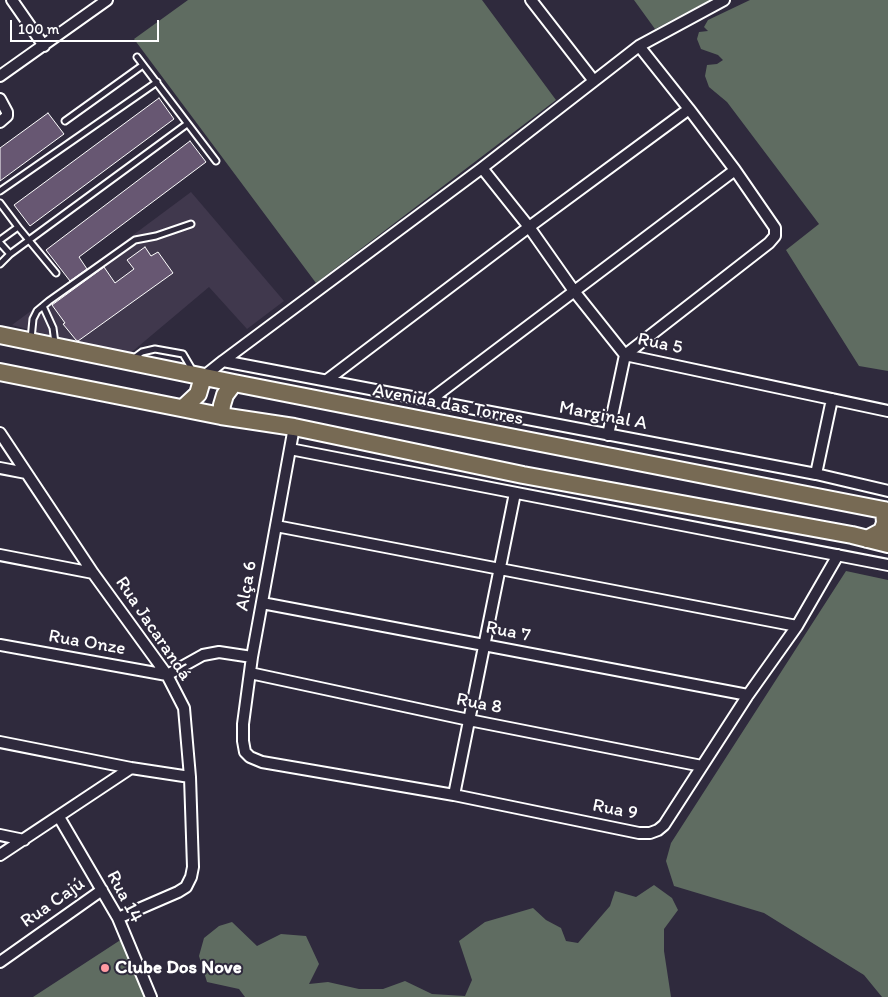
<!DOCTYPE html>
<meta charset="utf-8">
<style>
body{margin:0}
#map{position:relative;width:888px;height:997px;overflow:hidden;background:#2f2a3d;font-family:Itim,sans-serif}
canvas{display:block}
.scale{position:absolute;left:10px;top:20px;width:149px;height:22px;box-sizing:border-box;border:2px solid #fff;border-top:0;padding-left:6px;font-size:15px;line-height:18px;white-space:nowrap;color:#fff;-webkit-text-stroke:4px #2f2a3d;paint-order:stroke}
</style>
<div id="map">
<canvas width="888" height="997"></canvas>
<div class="scale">100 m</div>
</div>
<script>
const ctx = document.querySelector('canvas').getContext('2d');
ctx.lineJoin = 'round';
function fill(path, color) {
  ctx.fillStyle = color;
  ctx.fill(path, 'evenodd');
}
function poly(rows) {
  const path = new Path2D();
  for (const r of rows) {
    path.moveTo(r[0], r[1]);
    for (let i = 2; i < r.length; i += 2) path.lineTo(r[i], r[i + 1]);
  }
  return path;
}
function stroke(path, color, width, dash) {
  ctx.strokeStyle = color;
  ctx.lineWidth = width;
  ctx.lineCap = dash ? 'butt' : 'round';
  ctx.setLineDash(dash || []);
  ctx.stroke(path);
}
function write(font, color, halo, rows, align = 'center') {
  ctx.font = font + ' Itim,sans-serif';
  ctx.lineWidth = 4;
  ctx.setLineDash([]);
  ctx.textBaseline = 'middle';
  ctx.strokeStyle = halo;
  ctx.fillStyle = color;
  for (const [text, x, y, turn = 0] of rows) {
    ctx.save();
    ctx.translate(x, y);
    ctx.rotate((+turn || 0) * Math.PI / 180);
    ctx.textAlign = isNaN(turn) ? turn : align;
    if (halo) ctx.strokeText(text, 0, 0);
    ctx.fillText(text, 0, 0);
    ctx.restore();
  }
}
fill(poly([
 [191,192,284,301,247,329,209,287,127,356,12,325]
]), '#40384d');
fill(poly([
 [188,0,482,0,556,100,316,283,134,39],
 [634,0,710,0,655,29],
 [750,0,888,0,888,371,859,366,786,250,819,224,727,102,709,87,705,76,707,65,717,64,723,60,718,55,701,49,697,39,699,32,708,31,704,27,708,20],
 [846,571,888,580,888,997,882,997,864,975,764,913,674,886,666,861,671,843],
 [654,885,672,898,678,910,664,929,664,951,671,997,245,997,239,989,207,982,199,956,204,938,219,926,232,922,257,946,281,934,306,936,319,964,309,984,328,982,359,989,383,989,405,981,432,994,465,996,472,980,459,941,485,922,533,908,546,920,561,928,566,941,578,943,610,906,615,891,636,897],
 [122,939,145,997,33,997]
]), '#5f6c61');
const building = poly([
 [159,98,174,119,30,226,14,205,159,98],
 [48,113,64,134,0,181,0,148,48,113],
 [190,141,206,162,79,257,87,269,70,281,46,250,190,141],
 [145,247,151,256,158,252,173,273,78,341,76,340,63,324,65,323,52,305,104,267,115,283,134,269,127,260,145,247]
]);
fill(building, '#675772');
stroke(building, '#fff', 1);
const lane = poly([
 [137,57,216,161],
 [65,121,143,65],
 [0,191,157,82],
 [0,203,18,227,56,273],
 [0,240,18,227],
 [0,243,10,254,0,264],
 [10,254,187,124],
 [43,306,53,328,55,343],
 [31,339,33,319,37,311,49,301,135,240,156,236,191,224],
 [134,358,142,352,155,349,183,354,193,371]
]);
const street = poly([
 [12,0,44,46],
 [531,0,594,81],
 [0,76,107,0],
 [0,99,7,112,7,116,0,122],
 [482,168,529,227,574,291,625,355,888,411],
 [223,361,816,474,888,491],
 [203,377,223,361,482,168,639,46,724,0],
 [327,380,529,227,689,109],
 [430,400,735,170],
 [294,427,252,657,243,724,243,741,245,752,250,757,262,762,454,795,639,833,650,833,658,830,664,825,748,695,797,626,838,555],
 [0,433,93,573,167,675,184,708,190,777,193,867,191,877,186,887,178,892,118,918],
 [608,435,625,355,769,243,775,236,775,228,735,170,689,109,639,46],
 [290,449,888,565],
 [0,468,26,473],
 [816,474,832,399],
 [276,526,797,626],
 [0,555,93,573],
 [262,603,748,695],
 [0,645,167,675,203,655,219,652,252,657],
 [250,673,469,720,702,766],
 [0,742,131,768,190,777],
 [454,795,515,493],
 [59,817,118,918,151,997],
 [0,835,24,840],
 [0,855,131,768],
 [0,962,102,890]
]);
const primary = poly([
 [0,335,234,383,888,511],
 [0,372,221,416,294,427,523,475,852,535,888,544],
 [183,408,198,394,203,377],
 [221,416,222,405,225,395,234,383],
 [867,539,882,531,885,523,884,510]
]);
stroke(lane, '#fff', 9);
stroke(street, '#fff', 14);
stroke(primary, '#fff', 20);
stroke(lane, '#2f2a3d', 5);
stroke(street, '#2f2a3d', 10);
stroke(primary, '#776a54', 16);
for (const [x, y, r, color] of [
 [105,968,5,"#ff9aa2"]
]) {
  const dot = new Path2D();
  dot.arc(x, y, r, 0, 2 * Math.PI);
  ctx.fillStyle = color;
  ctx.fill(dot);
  stroke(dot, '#2f2a3d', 2);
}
write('19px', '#fff', '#2f2a3d', [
 ["Rua 5",660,344,12],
 ["Avenida das Torres",448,405,11],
 ["Marginal A",603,416,11],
 ["Alça 6",247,586,-80],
 ["Rua Jacarandá",153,629,56],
 ["Rua 7",508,632,11],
 ["Rua Onze",87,643,10],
 ["Rua 8",479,704,11],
 ["Rua 9",615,810,11],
 ["Rua 14",124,897,62],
 ["Rua Cajú",53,903,-35]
]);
write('bold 19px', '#fff', '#2f2a3d', [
 ["Clube Dos Nove",115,968]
], 'left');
</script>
